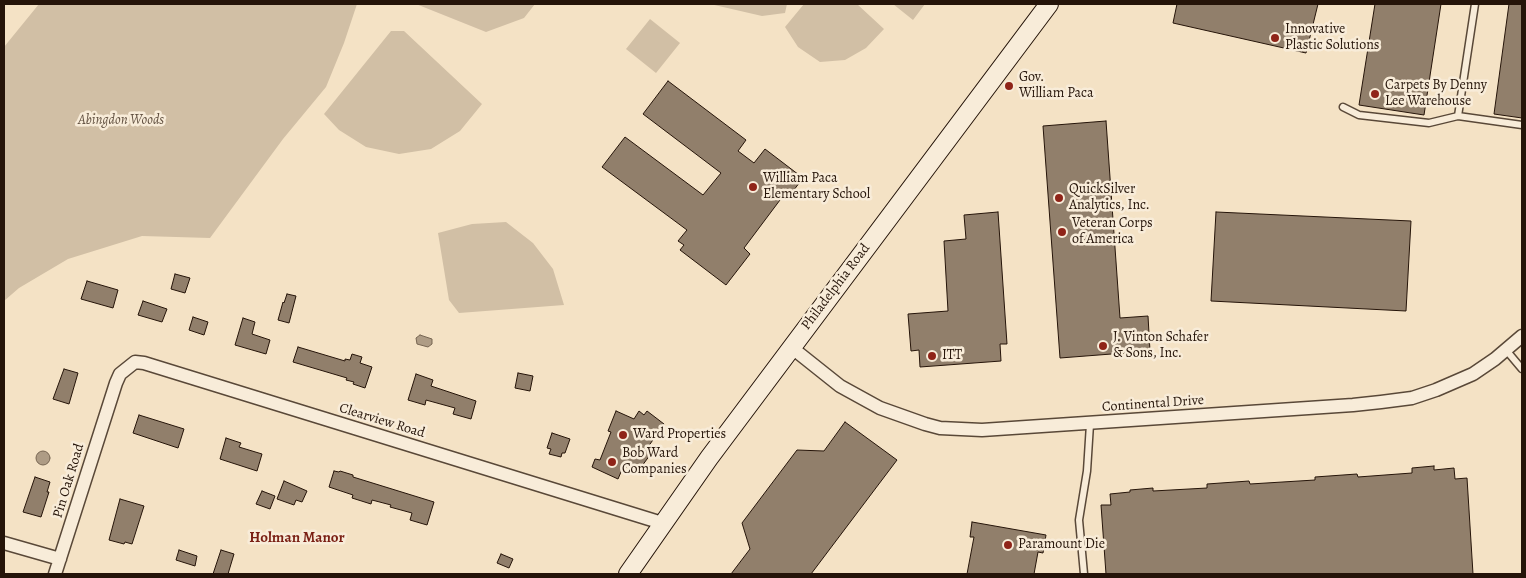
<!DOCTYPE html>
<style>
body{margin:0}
#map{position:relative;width:1526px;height:578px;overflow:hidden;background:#f4e2c5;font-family:Alegreya,serif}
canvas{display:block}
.frame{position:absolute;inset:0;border:5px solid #251409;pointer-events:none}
</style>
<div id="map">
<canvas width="1526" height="578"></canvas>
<div class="frame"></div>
</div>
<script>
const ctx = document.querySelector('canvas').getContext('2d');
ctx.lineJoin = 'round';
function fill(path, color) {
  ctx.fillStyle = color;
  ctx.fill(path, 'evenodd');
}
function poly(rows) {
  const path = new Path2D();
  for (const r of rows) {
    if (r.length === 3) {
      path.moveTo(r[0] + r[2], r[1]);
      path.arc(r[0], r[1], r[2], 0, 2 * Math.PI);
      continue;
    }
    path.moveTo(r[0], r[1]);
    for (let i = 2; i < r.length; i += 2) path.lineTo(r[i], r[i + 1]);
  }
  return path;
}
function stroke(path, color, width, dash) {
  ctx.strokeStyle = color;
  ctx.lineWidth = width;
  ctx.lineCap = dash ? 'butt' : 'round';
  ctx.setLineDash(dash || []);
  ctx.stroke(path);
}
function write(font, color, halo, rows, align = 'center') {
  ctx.font = font + ' Alegreya,serif';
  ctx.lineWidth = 5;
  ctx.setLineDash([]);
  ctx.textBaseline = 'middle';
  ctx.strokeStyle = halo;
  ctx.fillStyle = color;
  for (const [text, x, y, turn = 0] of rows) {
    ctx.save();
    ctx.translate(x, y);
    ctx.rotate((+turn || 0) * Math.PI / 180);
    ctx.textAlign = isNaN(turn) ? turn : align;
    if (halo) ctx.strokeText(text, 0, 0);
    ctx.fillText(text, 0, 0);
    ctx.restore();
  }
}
fill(poly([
 [39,4,357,4,344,43,326,87,283,139,210,238,142,236,68,259,19,288,4,301,4,47],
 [416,4,535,4,524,18,486,32],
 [710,4,787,4,785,13,762,16],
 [804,4,857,4,884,29,866,48,845,60,820,62,798,47,785,27],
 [893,4,925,4,913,20],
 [650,19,680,43,656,73,626,49],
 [391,31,404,31,482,104,460,131,431,149,399,154,366,147,339,130,324,114],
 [506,222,533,243,553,269,564,305,459,313,449,300,438,233,472,224]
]), '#d1bfa5');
const water = poly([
 [420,335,432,339,432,344,428,347,417,344,416,338,420,335],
 [43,458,7]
]);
fill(water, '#ae9c85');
stroke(water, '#776653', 1);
const building = poly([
 [1177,4,1318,4,1306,53,1173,23,1177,4],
 [1375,4,1441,4,1424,115,1359,105,1375,4],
 [1509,4,1522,4,1522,118,1494,114,1509,4],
 [668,81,746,140,738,151,754,163,765,149,803,178,787,199,783,196,744,248,750,254,726,285,680,250,684,245,678,241,687,230,602,167,625,137,703,195,721,173,643,114,668,81],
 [1106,121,1120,318,1148,316,1150,351,1060,358,1043,126,1106,121],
 [998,212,1007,344,1000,344,1001,361,920,367,919,350,911,351,908,314,948,311,944,241,966,239,964,215,998,212],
 [1216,212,1411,221,1406,311,1211,301,1216,212],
 [175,274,190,278,185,293,171,289,175,274],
 [87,281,118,290,113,308,81,299,87,281],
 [287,294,296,296,289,323,278,320,283,302,284,303,287,294],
 [143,301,167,309,162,322,138,315,143,301],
 [193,317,208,322,204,335,189,330,193,317],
 [243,318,255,322,252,334,270,340,266,354,235,345,243,318],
 [298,347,345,361,345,359,350,360,352,354,362,357,360,363,372,367,365,388,353,384,354,382,346,380,347,378,293,362,298,347],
 [64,369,78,373,69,404,53,399,64,369],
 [518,373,533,376,530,391,515,388,518,373],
 [416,374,433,380,431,386,476,401,471,419,453,414,455,408,426,400,425,405,408,400,416,374],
 [616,411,634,419,639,411,644,415,647,411,664,424,648,447,653,451,636,474,624,465,618,479,592,467,595,459,600,460,611,432,608,431,616,411],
 [139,415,184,429,178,448,133,433,139,415],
 [845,422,897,460,811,574,731,574,750,549,742,523,797,450,824,451,845,422],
 [552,433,570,439,565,453,562,453,561,457,549,454,551,449,547,448,552,433],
 [226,438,241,443,239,447,262,454,257,471,220,459,226,438],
 [1434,466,1434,470,1454,468,1455,479,1467,478,1473,574,1106,574,1101,505,1111,505,1110,494,1130,492,1130,490,1153,488,1153,491,1207,488,1207,484,1249,481,1250,484,1315,480,1315,477,1357,474,1358,477,1412,473,1412,468,1434,466],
 [334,471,339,472,340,471,353,475,353,477,434,502,427,525,410,520,412,513,390,507,391,505,372,500,371,504,352,498,353,495,329,487,334,471],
 [35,477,50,482,47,492,49,492,41,517,23,512,35,477],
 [284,481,307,491,302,502,296,500,294,505,277,499,284,481],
 [262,491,275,496,270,509,256,504,262,491],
 [120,499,144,506,132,544,125,542,124,544,109,540,120,499],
 [972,522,1046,535,1043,553,1038,552,1034,574,967,574,974,537,970,537,972,522],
 [179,550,197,556,195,566,176,560,179,550],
 [221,550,234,554,228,574,213,574,221,550],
 [501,554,513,559,509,568,497,563,501,554]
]);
fill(building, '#917f6b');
stroke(building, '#251409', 1);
const service = poly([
 [1475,4,1458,116,1522,125],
 [1343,107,1359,115,1429,123,1458,116],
 [1506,350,1522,369],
 [1084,574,1079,520,1087,471,1090,424]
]);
const minor = poly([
 [791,347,840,386,880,408,925,424,940,428,982,430,1353,405,1381,402,1412,398,1436,390,1473,374,1495,359,1522,336],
 [4,543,60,559],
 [55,574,116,383,120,374,135,362,144,363,662,523]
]);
const secondary = poly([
 [628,574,709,458,1049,4]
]);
stroke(service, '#594838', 9);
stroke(minor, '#594838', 15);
stroke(secondary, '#251409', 20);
stroke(service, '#f8ecd9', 6);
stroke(minor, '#f8ecd9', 12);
stroke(secondary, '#f8ecd9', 18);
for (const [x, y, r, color] of [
 [1275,38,5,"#8f2418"],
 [1009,86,5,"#8f2418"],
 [1375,94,5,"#8f2418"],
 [753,187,5,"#8f2418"],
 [1059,198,5,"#8f2418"],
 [1062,232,5,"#8f2418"],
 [1103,346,5,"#8f2418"],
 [932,356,5,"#8f2418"],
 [623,435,5,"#8f2418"],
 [612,462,5,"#8f2418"],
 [1008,545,5,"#8f2418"]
]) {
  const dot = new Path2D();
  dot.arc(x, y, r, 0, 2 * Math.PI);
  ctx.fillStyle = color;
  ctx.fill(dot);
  stroke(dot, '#f8ecd9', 2);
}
write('14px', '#251409', '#f8ecd9', [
 ["Innovative",1285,30],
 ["Plastic Solutions",1285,46],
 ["Gov.",1019,78],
 ["William Paca",1019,94],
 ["Carpets By Denny",1385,86],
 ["Lee Warehouse",1385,102],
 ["William Paca",763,179],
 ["Elementary School",763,195],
 ["QuickSilver",1069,190],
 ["Analytics, Inc.",1069,206],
 ["Veteran Corps",1072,224],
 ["of America",1072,240],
 ["J. Vinton Schafer",1113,338],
 ["& Sons, Inc.",1113,354],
 ["ITT",942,356],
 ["Ward Properties",633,435],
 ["Bob Ward",622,454],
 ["Companies",622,470],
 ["Paramount Die",1018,545]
], 'left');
write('italic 14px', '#615040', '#f8ecd9', [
 ["Abingdon Woods",121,121]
]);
write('14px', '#251409', '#f8ecd9', [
 ["Philadelphia Road",836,287,-53],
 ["Continental Drive",1153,404,-4],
 ["Clearview Road",382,421,17],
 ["Pin Oak Road",69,481,-73]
]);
write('bold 15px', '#7a1f14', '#f8ecd9', [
 ["Holman Manor",297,538]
]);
</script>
